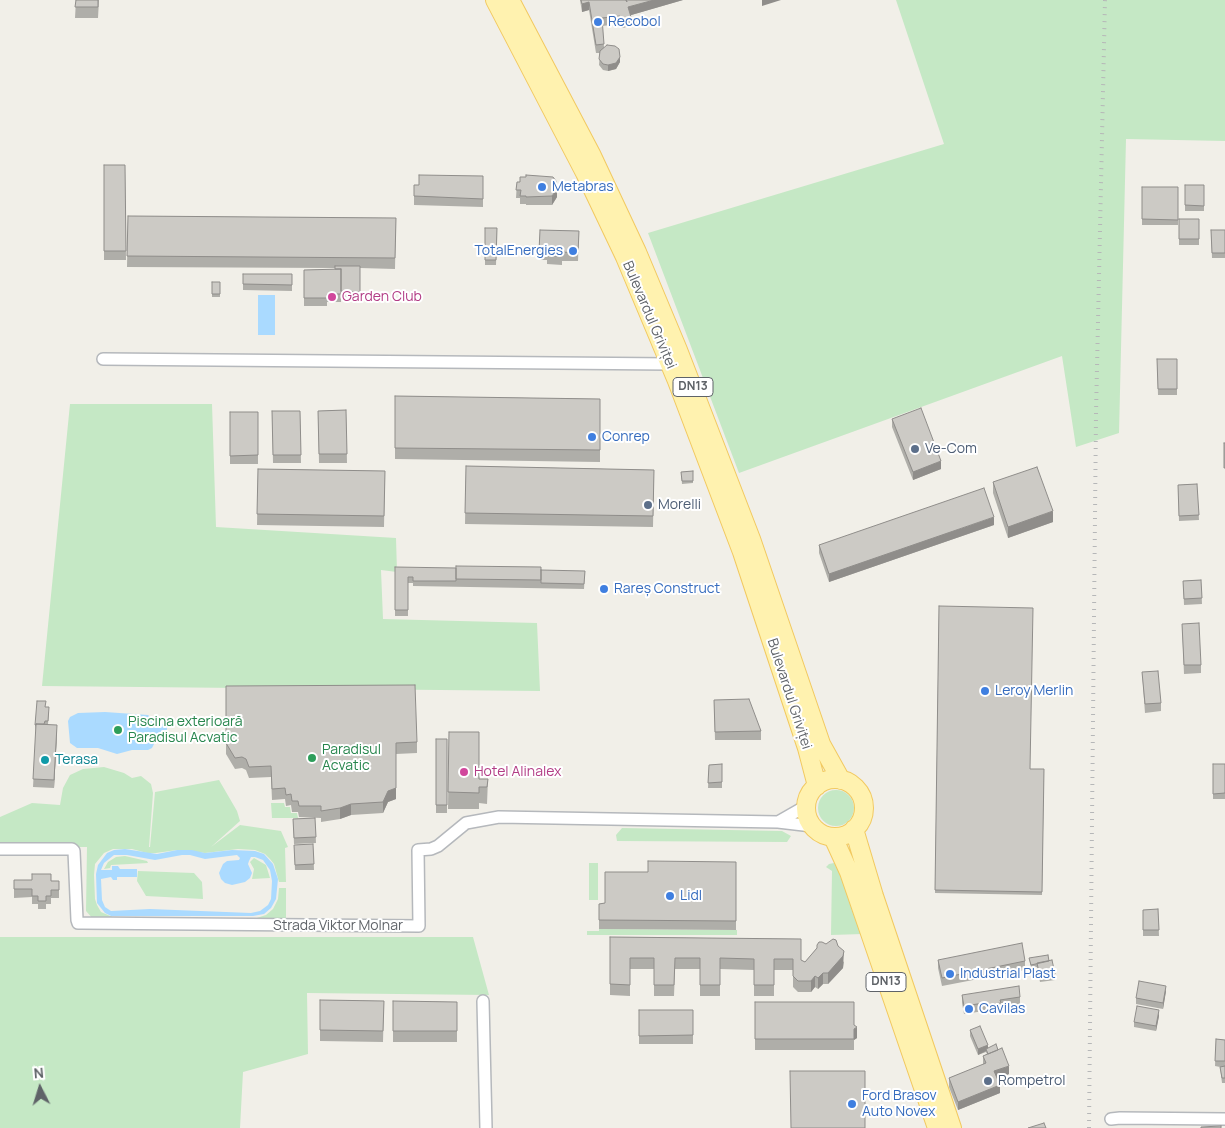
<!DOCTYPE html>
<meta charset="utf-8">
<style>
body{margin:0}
#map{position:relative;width:1225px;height:1128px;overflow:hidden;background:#f1efe8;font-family:Manrope,sans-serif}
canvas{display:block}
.north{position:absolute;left:15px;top:1063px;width:50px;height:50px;-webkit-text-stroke:4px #fff;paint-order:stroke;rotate:355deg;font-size:14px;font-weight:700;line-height:20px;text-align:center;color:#5f6368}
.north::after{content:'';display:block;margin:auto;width:18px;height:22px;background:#5f6368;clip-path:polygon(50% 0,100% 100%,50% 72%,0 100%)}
</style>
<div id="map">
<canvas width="1225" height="1128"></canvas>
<div class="north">N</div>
</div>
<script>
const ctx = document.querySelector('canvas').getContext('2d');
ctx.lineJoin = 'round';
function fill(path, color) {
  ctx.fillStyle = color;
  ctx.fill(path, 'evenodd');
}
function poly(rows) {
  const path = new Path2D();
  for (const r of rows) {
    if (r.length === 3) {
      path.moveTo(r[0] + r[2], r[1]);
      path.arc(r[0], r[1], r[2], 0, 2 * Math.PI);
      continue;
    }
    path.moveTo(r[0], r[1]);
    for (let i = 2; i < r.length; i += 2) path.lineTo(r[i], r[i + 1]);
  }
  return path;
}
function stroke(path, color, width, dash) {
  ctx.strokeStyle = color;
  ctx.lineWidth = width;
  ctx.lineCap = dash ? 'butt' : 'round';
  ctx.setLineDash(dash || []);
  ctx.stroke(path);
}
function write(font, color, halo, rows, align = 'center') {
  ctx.font = font + ' Manrope,sans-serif';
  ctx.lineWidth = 4;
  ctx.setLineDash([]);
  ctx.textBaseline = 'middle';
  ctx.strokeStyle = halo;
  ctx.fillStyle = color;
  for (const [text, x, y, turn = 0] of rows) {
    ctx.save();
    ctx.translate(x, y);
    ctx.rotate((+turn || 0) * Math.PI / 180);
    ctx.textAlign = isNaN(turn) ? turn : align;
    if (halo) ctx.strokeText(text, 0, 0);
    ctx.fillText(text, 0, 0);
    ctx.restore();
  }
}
fill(poly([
 [896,0,1225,0,1225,141,1126,139,1119,433,1076,447,1062,356,739,473,648,233,944,144],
 [70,404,212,404,216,527,396,538,397,572,381,570,383,619,537,623,540,691,42,686],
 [104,767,124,773,132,778,141,776,151,784,153,793,149,847,150,847,155,792,219,780,237,811,240,821,211,847,240,825,281,831,288,847,285,848,286,882,279,882,274,864,270,859,265,854,255,850,238,849,205,853,177,850,156,853,147,853,132,849,113,849,104,853,95,864,94,875,95,899,97,905,101,912,115,918,94,920,86,911,87,847,0,847,0,817,32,803,60,805,63,788,70,775,83,769],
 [836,808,18],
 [271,803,284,803,285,807,290,807,291,813,297,813,298,818,272,818],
 [622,828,782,831,791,836,787,842,617,841,616,835],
 [125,856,147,861,148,863,111,865,110,868,104,869,108,862,116,857],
 [254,858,266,865,270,878,252,879,254,869,250,862],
 [589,863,598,863,598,900,589,900],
 [834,863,838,870,863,934,831,935,832,871,826,867,829,864],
 [138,871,194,873,202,882,203,899,146,896,137,881],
 [279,888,286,888,286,921,247,921,266,915,273,909,278,899],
 [599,929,737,930,737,935,587,935,587,931,599,931],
 [0,937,473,937,489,995,307,993,308,1054,243,1072,240,1128,0,1128]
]), '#c5e8c5');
fill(poly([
 [258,295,275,295,275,335,258,335],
 [105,712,148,715,156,722,167,725,167,739,164,741,155,742,152,748,148,750,132,750,117,754,98,748,77,748,70,743,68,721,70,717,78,713],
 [125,849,157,854,177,850,192,850,205,853,232,850,255,851,264,854,273,864,278,879,276,899,271,908,264,914,253,916,111,916,105,913,97,903,96,874,98,865,107,853,114,850],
 [114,855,127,855,155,860,182,855,190,855,205,859,237,855,240,858,239,860,227,861,223,864,219,873,221,879,225,883,232,885,245,882,250,878,252,873,248,864,249,861,251,857,255,857,263,860,270,870,272,881,271,899,268,905,260,911,251,913,150,909,111,911,105,907,102,900,101,879,111,877,113,880,117,880,117,877,137,877,137,869,120,869,118,866,112,866,112,870,101,870,104,863]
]), '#aadaff');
const street = poly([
 [103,359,670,364],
 [778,822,806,806],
 [0,849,72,849,74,851,77,920,78,923,82,923,419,926,418,850,431,849,438,846,466,823,499,817,778,822,812,826],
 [483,1001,486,1128],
 [1111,1119,1120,1118,1225,1119]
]);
const primary = poly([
 [495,0,585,173,625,257,677,381,742,552,807,748,817,786],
 [510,0,592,156,637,252,678,350,751,539,821,744,841,780],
 [835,808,29],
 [854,829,874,896,952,1128],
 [833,837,849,872,937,1128]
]);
stroke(street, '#b5b8bc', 14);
stroke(primary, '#f2c960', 20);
stroke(street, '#fff', 11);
stroke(primary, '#fff2af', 18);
stroke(poly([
 [1089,1128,1096,414,1105,0]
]), '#b6b7b8', 4, [1, 6]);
fill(poly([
 [76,0,99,0,98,18,75,18],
 [580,0,683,0,631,15,631,26,621,28,620,24,602,26,604,47,620,62,616,69,608,71,603,70,599,65,600,53,596,53,589,10,582,12],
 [104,165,125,165,126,260,104,260],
 [483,176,483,207,414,205,414,185,419,185],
 [517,182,557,197,552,205,526,205,526,204,520,204,520,198,516,198],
 [1185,185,1204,185,1204,211,1185,211],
 [1142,187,1178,187,1178,225,1142,225],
 [128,216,396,218,395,269,360,268,360,297,341,297,341,302,327,302,327,306,304,306,304,270,335,269,335,268,127,267],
 [1179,219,1199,219,1199,245,1179,245],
 [485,228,497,228,496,265,485,265],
 [540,230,579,231,578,261,562,261,562,265,547,264,547,260,539,260],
 [1211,230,1225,230,1225,258,1212,258],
 [243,274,292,274,292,291,243,290],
 [212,282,220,282,220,297,212,297],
 [1157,359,1177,359,1177,395,1158,395],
 [395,396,600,399,600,462,395,459],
 [346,410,347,463,319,463,318,411],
 [272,411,300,411,301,463,273,463],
 [230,412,258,412,258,464,230,464],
 [892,419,941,469,913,480,892,427],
 [466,466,654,470,653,527,465,524],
 [258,469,385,471,384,527,257,525],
 [693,471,693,483,682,484,681,472],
 [993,482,1053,522,1008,538,993,493],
 [1197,484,1199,520,1179,521,1178,485],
 [994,525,829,582,819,553,819,545],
 [395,567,541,575,585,571,584,589,413,586,413,583,408,583,408,616,395,616],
 [1201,580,1202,604,1184,605,1183,581],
 [939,606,1030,769,1044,769,1042,895,935,893],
 [1182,624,1201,665,1201,673,1184,674],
 [1142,672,1161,703,1161,711,1145,713],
 [226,686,417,742,417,753,396,754,396,799,388,802,383,813,351,815,340,819,321,822,321,818,299,817,298,812,292,812,291,805,286,806,285,799,272,800,271,777,249,778,246,770,242,768,235,769,226,754],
 [714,700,761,731,761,740,715,740],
 [46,707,49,713,48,724,57,733,54,788,33,787,36,731,35,725],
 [449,732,479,779,488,779,487,804,479,803,479,809,448,809],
 [436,739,447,739,447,813,436,813],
 [722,764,722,788,708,788,709,765],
 [1213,764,1225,764,1225,799,1213,799],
 [315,818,316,843,294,844,293,819],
 [313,844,314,870,295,870,294,845],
 [736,862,736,930,599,929,599,904,605,903],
 [14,880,59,881,59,898,51,898,51,904,46,904,46,909,38,909,38,904,32,904,32,897,14,898],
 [1158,909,1159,936,1143,936,1143,910],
 [610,937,801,939,801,960,805,962,817,948,817,945,844,962,843,968,828,984,823,984,818,989,815,987,811,992,798,992,793,987,793,970,774,970,774,996,754,996,754,970,720,969,720,996,700,996,700,969,675,969,674,996,654,996,654,969,630,969,630,996,610,995],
 [1029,958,1049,961,1055,974,1055,980,1040,982,1037,967,1031,968],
 [938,960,1025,961,1025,970,942,986,938,968],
 [1166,991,1163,1009,1136,1004,1136,998],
 [962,995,1020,997,1020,1005,1001,1008,1001,1011,985,1014,984,1011,964,1014,962,1003],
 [320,1000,384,1001,383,1042,320,1041],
 [393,1001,457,1002,457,1042,393,1042],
 [755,1002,854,1025,857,1038,854,1040,854,1050,755,1050],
 [639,1010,693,1010,693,1044,639,1044],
 [1159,1016,1156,1031,1134,1027,1134,1022],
 [970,1030,988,1048,1009,1074,997,1079,1000,1093,958,1110,949,1087,949,1078,983,1065,983,1056,987,1054,986,1052,978,1055,970,1036],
 [1216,1039,1225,1040,1225,1083,1222,1083,1220,1067,1215,1066]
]), '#afaea9');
fill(poly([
 [654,0,683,0,628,16,628,7],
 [762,0,781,0,762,6],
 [589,2,589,10,582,12,582,4],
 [631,17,631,26,621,28,621,20],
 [620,57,620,62,616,69,608,71,608,65],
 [557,189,557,197,552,205,552,196],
 [941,461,941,469,913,480,913,472],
 [1053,511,1053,522,1008,538,1008,527],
 [994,517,994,525,829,582,829,574],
 [57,725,57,733,54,788,54,780],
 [396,788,396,799,388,802,383,813,383,802,388,791],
 [351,804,351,815,340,819,340,808],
 [844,951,843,968,828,984,828,973],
 [823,973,823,984,818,989,818,978],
 [815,976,815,987,811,992,811,981],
 [1166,986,1166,991,1163,1009,1163,1003],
 [1159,1010,1159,1016,1156,1031,1156,1026],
 [857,1027,857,1038,854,1040,854,1050,854,1029],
 [988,1045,988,1050,986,1049,986,1051,978,1055,978,1049],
 [1009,1066,1009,1074,994,1080,994,1071],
 [1000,1085,1000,1093,958,1110,958,1102]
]), '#8f8d8a');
const building = poly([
 [76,0,98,0,98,7,75,7,76,0],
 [581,0,626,0,627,2,626,0,654,0,628,7,631,17,621,20,620,16,602,18,604,44,596,45,589,2,582,4,581,0],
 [607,45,615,46,619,49,620,57,616,63,608,65,603,64,599,59,600,51,607,45],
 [104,165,125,165,126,251,104,251,104,165],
 [419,175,483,176,483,199,414,196,414,185,419,185,419,175],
 [526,175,553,177,556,181,557,189,552,196,526,197,526,196,520,196,521,190,516,190,517,182,520,182,520,177,526,177,526,175],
 [1185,185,1204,185,1204,206,1185,205,1185,185],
 [1142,187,1178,187,1178,220,1142,219,1142,187],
 [128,216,396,218,395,258,127,256,128,216],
 [1179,219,1199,219,1199,239,1179,239,1179,219],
 [485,228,497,228,496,260,485,260,485,228],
 [540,230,579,231,578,253,562,252,562,256,547,256,547,252,539,251,540,230],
 [1211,230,1225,230,1225,253,1212,253,1211,230],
 [335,266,360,266,360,292,341,291,341,269,335,269,335,266],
 [341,269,341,294,327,294,327,298,304,298,304,270,341,269],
 [243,274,292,274,292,285,243,284,243,274],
 [212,282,220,282,220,294,212,294,212,282],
 [1157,359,1177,359,1177,389,1158,389,1157,359],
 [395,396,600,399,600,450,395,448,395,396],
 [921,408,941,461,913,472,892,419,921,408],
 [346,410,347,454,319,454,318,411,346,410],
 [272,411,300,411,301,455,273,455,272,411],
 [230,412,258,412,258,455,230,456,230,412],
 [1224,443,1225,443,1225,468,1224,468,1224,443],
 [466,466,654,470,653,516,465,513,466,466],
 [1037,467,1053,511,1008,527,993,482,1037,467],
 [258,469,385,471,384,516,257,514,258,469],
 [693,471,693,481,682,481,681,472,693,471],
 [1197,484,1199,515,1179,516,1178,485,1197,484],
 [984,488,994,517,829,574,819,545,984,488],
 [456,566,541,567,541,580,456,579,456,566],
 [395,567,456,568,456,581,413,581,413,577,408,577,408,610,395,610,395,567],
 [541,570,585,571,584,584,541,583,541,570],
 [1201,580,1202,598,1184,599,1183,581,1201,580],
 [939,606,1033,608,1030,769,1044,769,1042,892,935,890,939,606],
 [1199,623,1201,665,1184,665,1182,624,1199,623],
 [1158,671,1161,703,1145,704,1142,672,1158,671],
 [415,685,417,742,396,743,396,788,388,791,383,802,351,804,340,808,321,811,321,806,299,806,298,801,292,801,291,794,286,795,285,788,272,789,271,766,249,767,246,759,242,757,235,758,226,743,226,686,415,685],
 [749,699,761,731,715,732,714,700,749,699],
 [37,701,46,701,45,707,49,707,48,721,45,721,44,724,36,724,36,725,35,725,37,701],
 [36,724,57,725,54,780,33,779,36,724],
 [449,732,479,732,479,779,488,779,487,787,479,787,479,793,448,792,449,732],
 [436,739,447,739,447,805,436,805,436,739],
 [722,764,722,782,708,783,709,765,722,764],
 [1213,764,1225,764,1225,793,1213,794,1213,764],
 [315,818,316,837,294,838,293,819,315,818],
 [313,844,314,864,295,865,294,845,313,844],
 [648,861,736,862,736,921,599,920,599,904,605,903,605,872,648,872,648,861],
 [32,874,51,874,51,881,59,881,59,890,51,890,51,896,46,896,46,901,38,901,38,896,32,896,32,889,14,889,14,880,32,880,32,874],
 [1158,909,1159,930,1143,930,1143,910,1158,909],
 [610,937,801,939,801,960,805,962,817,948,817,945,819,942,822,942,826,944,833,939,836,940,838,946,844,951,843,956,828,973,823,973,818,978,815,976,811,981,798,981,793,976,793,959,774,959,774,985,754,985,754,959,720,958,720,985,700,985,700,958,675,958,674,985,654,985,654,958,630,958,630,985,610,984,610,937],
 [1022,943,1025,961,942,978,938,960,1022,943],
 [1048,955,1049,961,1031,965,1029,958,1048,955],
 [1052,960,1055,974,1040,977,1037,963,1052,960],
 [1139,981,1166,986,1163,1003,1136,998,1139,981],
 [1019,986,1020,997,1000,1000,1001,1003,985,1005,984,1003,964,1006,962,995,1019,986],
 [320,1000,384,1001,383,1031,320,1030,320,1000],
 [393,1001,457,1002,457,1031,393,1031,393,1001],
 [755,1002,854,1002,854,1025,857,1027,854,1029,854,1039,755,1039,755,1002],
 [1137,1006,1159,1010,1156,1026,1134,1022,1137,1006],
 [639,1010,693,1010,693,1035,639,1036,639,1010],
 [980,1026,988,1045,978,1049,970,1030,980,1026],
 [1216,1039,1225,1040,1225,1061,1215,1061,1216,1039],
 [996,1044,998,1050,988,1054,986,1049,996,1044],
 [1002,1048,1009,1066,994,1071,1000,1085,958,1102,949,1078,986,1063,983,1056,1002,1048],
 [1225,1066,1225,1078,1222,1078,1220,1067,1225,1066],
 [790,1071,865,1071,865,1128,791,1128,790,1071],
 [1044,1123,1046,1128,1028,1128,1044,1123],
 [1221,1126,1221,1128,1201,1128,1201,1127,1221,1126]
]);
fill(building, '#cccac5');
stroke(building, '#8f8d8a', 1);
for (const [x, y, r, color] of [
 [598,22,5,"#3f7fe0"],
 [542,187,5,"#3f7fe0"],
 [573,251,5,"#3f7fe0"],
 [332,297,5,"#d1479c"],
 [592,437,5,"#3f7fe0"],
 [915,449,5,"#5c6f8a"],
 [648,505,5,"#5c6f8a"],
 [604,589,5,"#3f7fe0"],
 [985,691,5,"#3f7fe0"],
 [118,730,5,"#2e9e5b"],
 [312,758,5,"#2e9e5b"],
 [45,760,5,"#0f9aa8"],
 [464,772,5,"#d1479c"],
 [670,896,5,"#3f7fe0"],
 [950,974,5,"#3f7fe0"],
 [969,1009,5,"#3f7fe0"],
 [988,1081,5,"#5c6f8a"],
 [852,1104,5,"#3f7fe0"]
]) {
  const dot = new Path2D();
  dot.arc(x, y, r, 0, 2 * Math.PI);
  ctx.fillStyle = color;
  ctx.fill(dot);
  stroke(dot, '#fff', 2);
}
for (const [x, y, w] of [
 [693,387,40],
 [886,982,40]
]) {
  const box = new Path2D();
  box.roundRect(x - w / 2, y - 9.5, w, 19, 4);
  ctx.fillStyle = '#fff';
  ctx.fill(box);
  stroke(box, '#5f6368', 1);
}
write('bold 12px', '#5f6368', null, [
 ["DN13",693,387],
 ["DN13",886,982]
]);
write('14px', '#366cbe', '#fff', [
 ["Recobol",608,22],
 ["Metabras",552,187],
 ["TotalEnergies",563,251,"right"],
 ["Conrep",602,437],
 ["Rareș Construct",614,589],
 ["Leroy Merlin",995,691],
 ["Lidl",680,896],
 ["Industrial Plast",960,974],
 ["Cavilas",979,1009],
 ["Ford Brasov",862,1096],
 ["Auto Novex",862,1112]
], 'left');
write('14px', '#b23c85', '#fff', [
 ["Garden Club",342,297],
 ["Hotel Alinalex",474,772]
], 'left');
write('14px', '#5f6368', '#fff', [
 ["Bulevardul Griviței",649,315,67],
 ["Bulevardul Griviței",789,694,72],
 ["Strada Viktor Molnar",338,926]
]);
write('14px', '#4e5e75', '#fff', [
 ["Ve-Com",925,449],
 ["Morelli",658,505],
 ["Rompetrol",998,1081]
], 'left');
write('14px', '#27864d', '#fff', [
 ["Piscina exterioară",128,722],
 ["Paradisul Acvatic",128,738],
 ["Paradisul",322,750],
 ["Acvatic",322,766]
], 'left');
write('14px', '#0d838f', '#fff', [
 ["Terasa",55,760]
], 'left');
</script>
